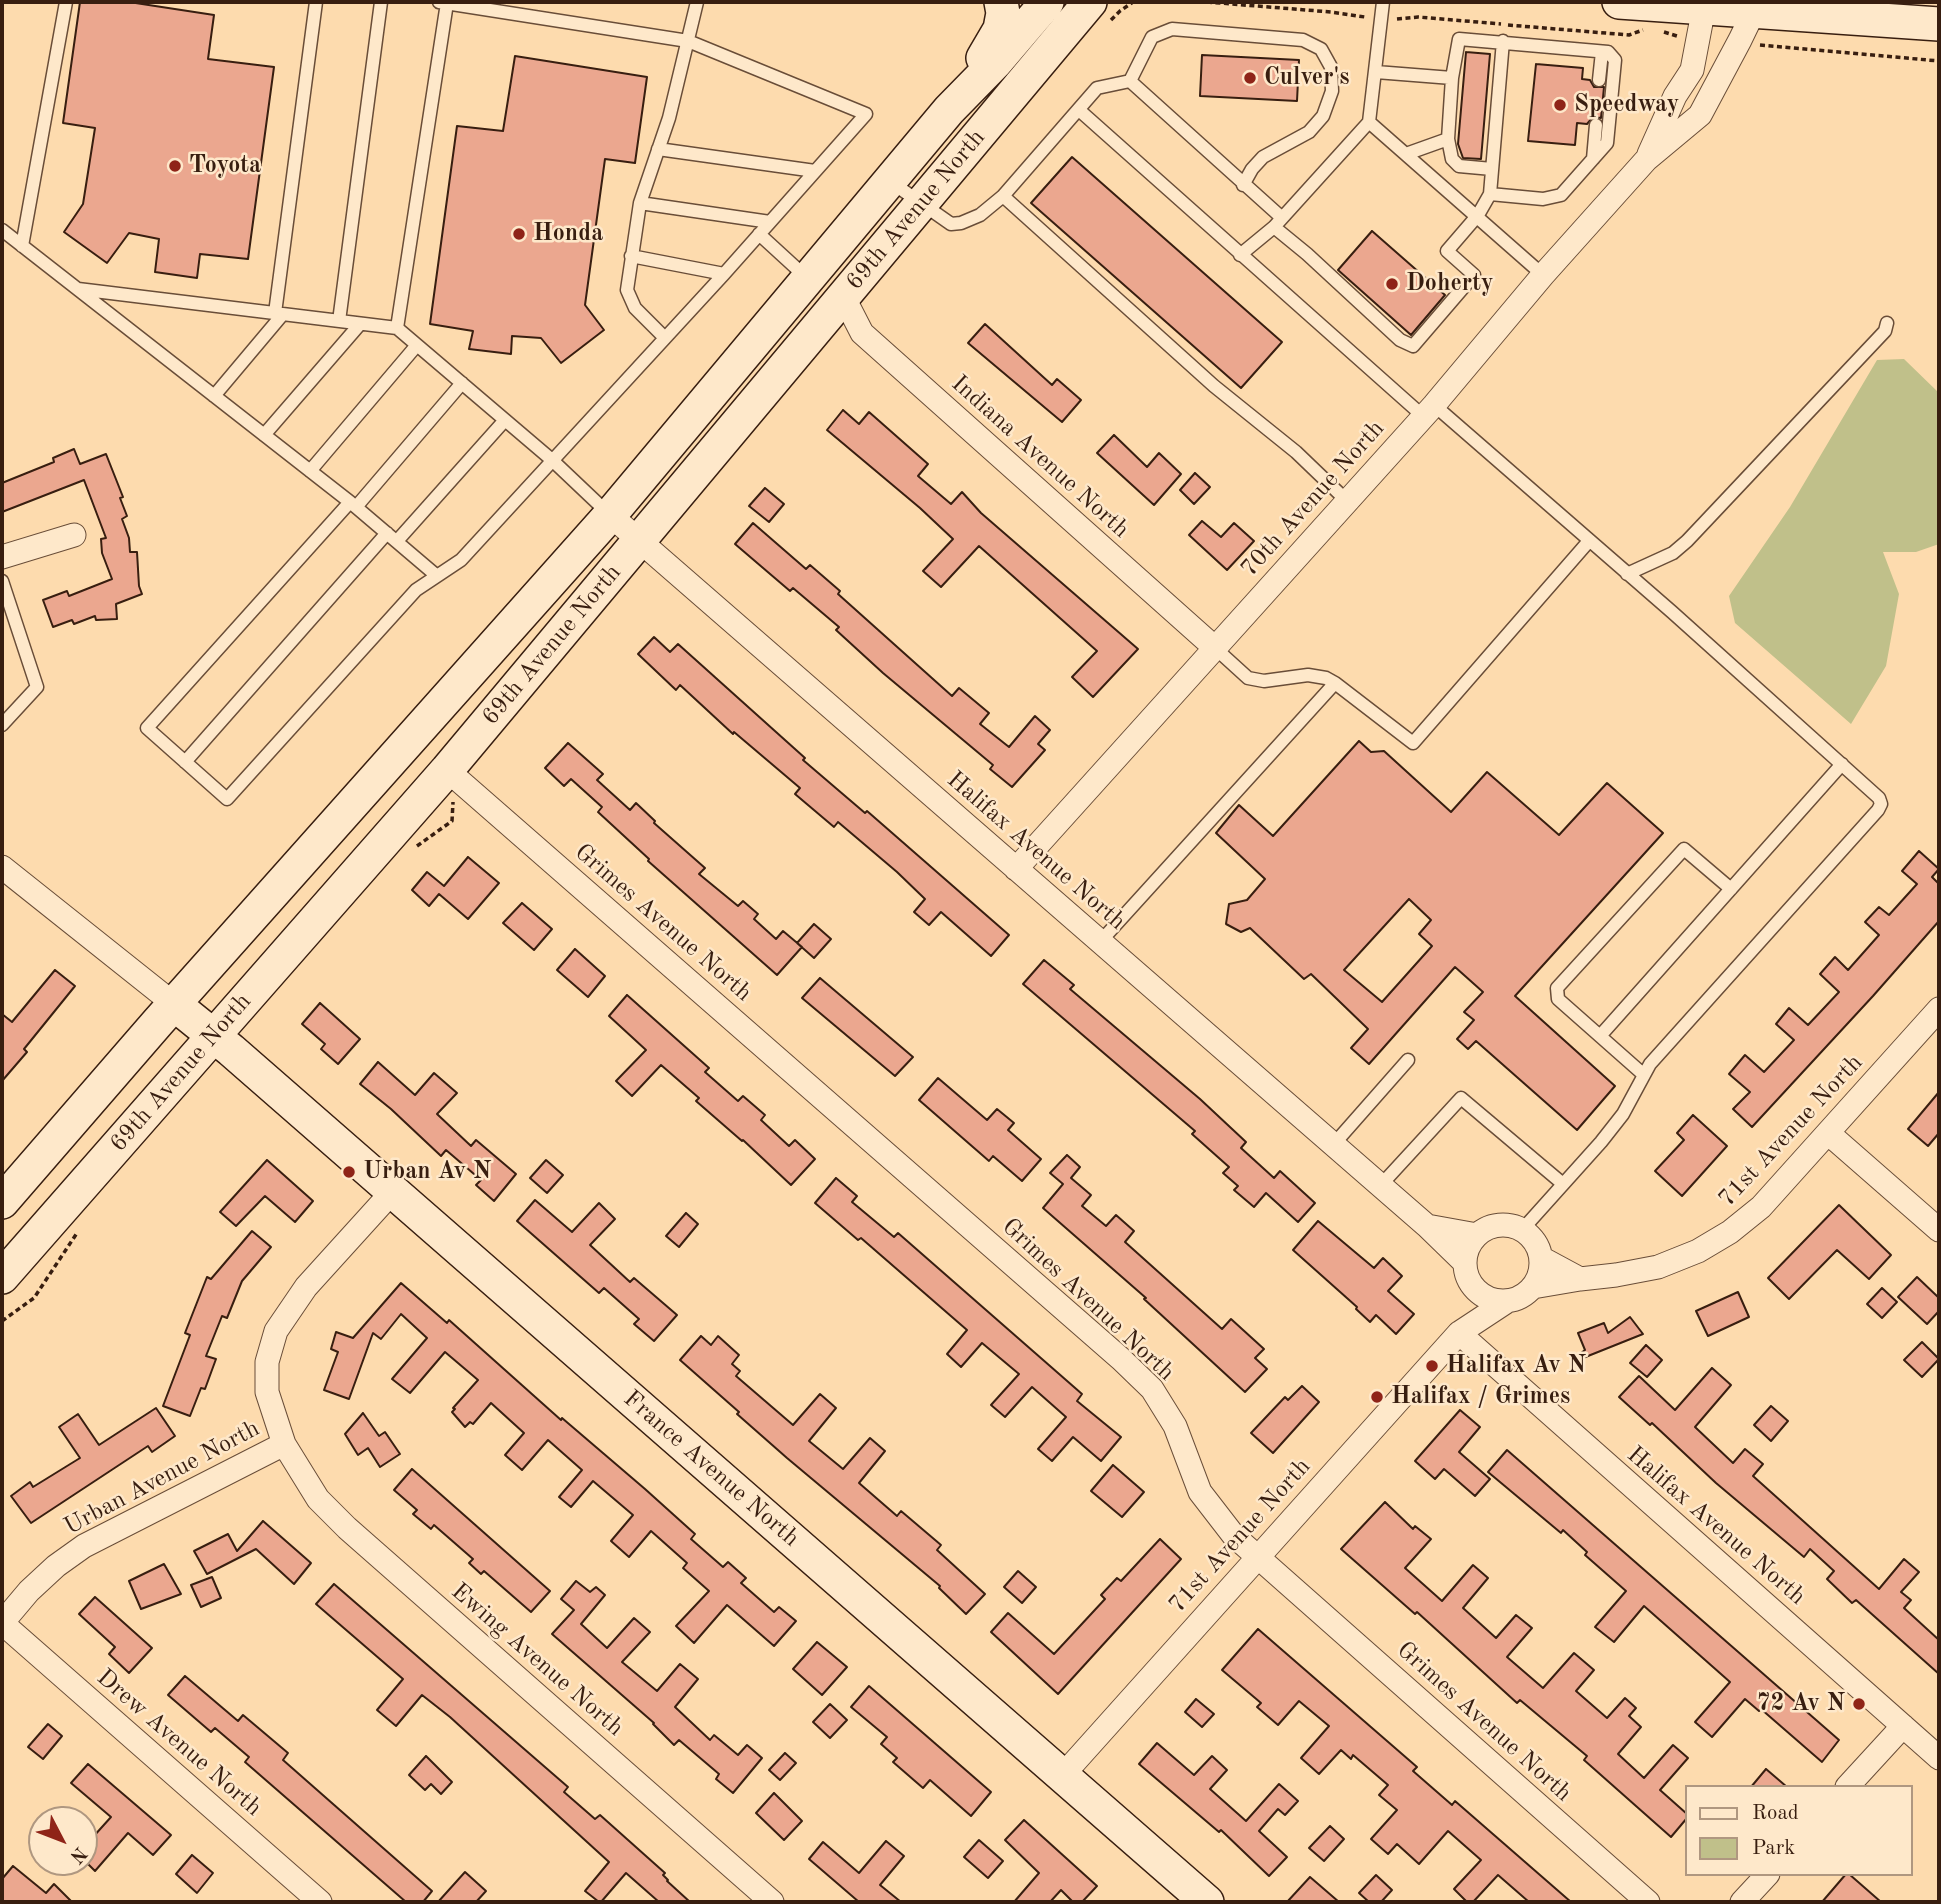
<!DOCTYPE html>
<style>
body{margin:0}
#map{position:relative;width:1941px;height:1904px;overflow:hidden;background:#fddbae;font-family:"Old Standard TT",serif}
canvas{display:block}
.frame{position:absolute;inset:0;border:4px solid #381e10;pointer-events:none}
.legend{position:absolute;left:1685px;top:1785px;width:228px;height:91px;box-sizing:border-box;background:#fee8ca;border:2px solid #af9780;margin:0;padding:9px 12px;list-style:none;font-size:21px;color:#381e10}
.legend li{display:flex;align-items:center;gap:14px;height:35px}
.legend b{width:35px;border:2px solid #af9780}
.north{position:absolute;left:28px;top:1806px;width:70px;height:70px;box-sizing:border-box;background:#fee8ca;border:2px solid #af9780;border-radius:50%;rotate:132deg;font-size:19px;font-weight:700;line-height:28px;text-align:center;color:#381e10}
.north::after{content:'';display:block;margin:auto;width:24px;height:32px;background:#8f2418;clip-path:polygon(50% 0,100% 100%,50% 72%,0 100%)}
</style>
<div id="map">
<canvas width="1941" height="1904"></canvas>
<div class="frame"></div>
<ul class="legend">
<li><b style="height:9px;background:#fee8ca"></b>Road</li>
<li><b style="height:19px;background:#c0c08a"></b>Park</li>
</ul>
<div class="north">N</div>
</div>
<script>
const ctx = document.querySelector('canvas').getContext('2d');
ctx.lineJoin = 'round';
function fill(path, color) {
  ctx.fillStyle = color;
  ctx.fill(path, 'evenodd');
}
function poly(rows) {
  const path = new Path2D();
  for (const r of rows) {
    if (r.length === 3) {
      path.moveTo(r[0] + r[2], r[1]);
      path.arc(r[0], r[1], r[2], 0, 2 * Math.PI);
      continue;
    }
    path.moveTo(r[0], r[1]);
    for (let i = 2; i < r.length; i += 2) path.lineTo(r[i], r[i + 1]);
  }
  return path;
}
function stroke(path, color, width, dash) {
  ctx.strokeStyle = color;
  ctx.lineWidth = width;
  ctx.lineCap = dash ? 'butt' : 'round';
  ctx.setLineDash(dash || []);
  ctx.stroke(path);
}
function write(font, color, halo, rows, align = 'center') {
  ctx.font = font + ' "Old Standard TT",serif';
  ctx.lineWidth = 5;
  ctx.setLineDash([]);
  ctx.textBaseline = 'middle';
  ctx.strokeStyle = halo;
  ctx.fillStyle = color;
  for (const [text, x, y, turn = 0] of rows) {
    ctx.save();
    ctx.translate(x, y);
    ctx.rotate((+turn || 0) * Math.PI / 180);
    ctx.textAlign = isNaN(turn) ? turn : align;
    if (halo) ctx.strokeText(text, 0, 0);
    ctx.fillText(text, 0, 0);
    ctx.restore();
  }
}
fill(poly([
 [1904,359,1939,393,1939,544,1916,552,1883,552,1899,594,1886,666,1851,724,1735,623,1729,596,1790,507,1877,360]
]), '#c0c08a');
const building = poly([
 [80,2,129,2,214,15,208,59,274,67,248,259,200,254,197,278,155,272,159,239,129,233,107,263,64,232,83,204,95,128,63,123,80,2],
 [1466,52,1490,54,1481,159,1463,158,1458,144,1466,52],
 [1202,55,1299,60,1297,101,1200,96,1202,55],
 [515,56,647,77,635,163,605,159,585,305,604,330,561,363,541,338,512,336,511,354,469,349,473,331,430,324,457,126,503,131,515,56],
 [1536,64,1583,68,1582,79,1590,80,1594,87,1604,87,1601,118,1593,117,1587,124,1577,123,1575,145,1528,141,1536,64],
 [1072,157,1282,342,1241,388,1031,203,1072,157],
 [1372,231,1445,295,1411,335,1338,270,1372,231],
 [985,324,1052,385,1057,379,1081,400,1062,422,968,343,985,324],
 [843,410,859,424,869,412,928,464,918,476,951,504,962,492,981,513,1138,649,1093,697,1072,677,1097,651,979,546,941,587,923,571,953,539,920,508,827,430,843,410],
 [1114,435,1147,467,1159,453,1181,474,1154,505,1097,453,1114,435],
 [74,449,80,464,106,454,123,497,120,498,127,516,122,519,129,538,130,552,137,552,139,586,142,594,116,604,117,619,96,620,95,616,74,624,72,620,53,627,43,600,67,591,69,596,112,579,102,553,101,539,106,538,84,480,2,512,2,483,54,462,53,458,74,449],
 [1195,473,1210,487,1194,504,1180,490,1195,473],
 [765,488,784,504,769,522,749,506,765,488],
 [1202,521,1221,537,1234,523,1254,541,1227,570,1189,535,1202,521],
 [753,523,806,569,810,565,840,591,838,594,952,696,959,688,989,713,980,724,1009,747,1035,716,1050,730,1038,744,1045,750,1012,787,990,769,993,765,883,673,836,630,839,627,793,588,790,591,735,544,753,523],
 [654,637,670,652,678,644,805,758,803,760,865,813,867,811,1009,935,991,956,941,912,929,925,914,912,925,899,897,872,838,822,834,827,795,794,800,788,734,732,733,734,680,685,676,690,638,654,654,637],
 [1359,741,1371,752,1384,751,1451,812,1487,772,1559,835,1607,783,1663,833,1515,996,1615,1086,1577,1130,1476,1041,1468,1049,1457,1039,1474,1020,1464,1012,1483,992,1455,967,1369,1064,1351,1048,1368,1029,1311,974,1304,979,1250,928,1241,932,1226,924,1229,904,1247,900,1265,879,1216,833,1239,805,1273,836,1359,741],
 [1409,899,1431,920,1419,934,1432,946,1382,1002,1344,970,1409,899],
 [568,743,603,774,597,780,630,810,636,803,655,821,654,823,705,868,699,874,738,906,743,901,758,914,754,919,776,939,783,931,802,947,777,975,648,861,649,859,598,812,602,807,571,779,564,786,545,768,568,743],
 [1919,851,1939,869,1932,877,1939,884,1939,921,1873,996,1752,1127,1733,1109,1750,1092,1729,1074,1745,1055,1764,1072,1794,1040,1776,1024,1789,1008,1808,1025,1839,992,1820,974,1835,957,1848,970,1879,935,1865,922,1879,907,1889,915,1917,884,1902,871,1919,851],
 [468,857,499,883,468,919,439,894,429,906,412,890,427,872,444,886,468,857],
 [522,903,552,929,534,950,503,923,522,903],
 [814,924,831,939,814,958,797,943,814,924],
 [575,949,605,976,588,997,557,970,575,949],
 [1044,960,1074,985,1070,989,1200,1099,1246,1142,1241,1148,1274,1178,1280,1171,1315,1203,1298,1222,1266,1193,1254,1207,1234,1190,1238,1186,1223,1173,1229,1167,1192,1134,1195,1131,1023,984,1044,960],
 [55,970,75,986,24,1049,27,1052,2,1081,2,1014,12,1022,55,970],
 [820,978,913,1057,895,1076,802,998,820,978],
 [627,995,709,1068,705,1072,738,1101,743,1096,765,1115,761,1120,789,1146,795,1140,815,1159,791,1185,743,1140,742,1141,696,1101,699,1098,661,1065,632,1096,616,1081,646,1050,609,1016,627,995],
 [320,1003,360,1039,338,1064,321,1049,325,1044,302,1024,320,1003],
 [378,1062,415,1095,434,1073,457,1093,437,1114,471,1146,476,1140,516,1174,494,1201,476,1185,481,1180,446,1150,441,1156,391,1109,360,1084,378,1062],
 [938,1078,987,1120,997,1109,1014,1123,1008,1130,1041,1159,1022,1181,993,1156,989,1161,919,1100,938,1078],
 [1939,1092,1939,1133,1928,1146,1908,1129,1939,1092],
 [1693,1115,1727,1146,1682,1196,1655,1171,1684,1140,1677,1133,1693,1115],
 [1067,1155,1080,1167,1071,1178,1091,1195,1082,1206,1106,1226,1116,1215,1134,1231,1125,1242,1222,1329,1231,1319,1264,1349,1255,1358,1267,1369,1245,1392,1144,1299,1146,1298,1043,1208,1063,1184,1050,1173,1067,1155],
 [267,1160,313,1201,295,1222,265,1196,236,1226,220,1212,267,1160],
 [546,1160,563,1175,547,1193,530,1178,546,1160],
 [836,1178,857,1196,852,1202,894,1237,898,1233,1082,1394,1077,1401,1121,1437,1101,1461,1073,1437,1052,1461,1038,1449,1066,1417,1032,1387,1005,1417,991,1405,1019,1374,982,1343,961,1367,947,1354,967,1330,861,1238,858,1240,815,1203,836,1178],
 [535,1200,572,1232,599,1203,615,1219,590,1245,630,1282,634,1278,677,1315,654,1341,634,1324,639,1319,604,1288,599,1293,517,1221,535,1200],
 [1839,1205,1891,1255,1869,1279,1837,1250,1789,1299,1768,1278,1839,1205],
 [686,1213,698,1224,679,1247,666,1236,686,1213],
 [1318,1221,1374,1268,1383,1258,1402,1276,1388,1291,1414,1314,1396,1334,1376,1315,1370,1322,1356,1309,1357,1307,1293,1250,1318,1221],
 [252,1231,271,1247,242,1281,227,1318,222,1316,206,1356,216,1359,205,1389,201,1388,190,1416,163,1406,190,1335,185,1333,207,1277,211,1279,252,1231],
 [1917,1277,1939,1298,1939,1311,1927,1324,1898,1297,1917,1277],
 [401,1283,447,1323,449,1320,561,1420,562,1418,645,1489,695,1534,691,1539,723,1567,728,1562,746,1578,741,1583,774,1612,779,1607,796,1621,774,1646,727,1605,694,1643,676,1626,709,1591,683,1568,687,1563,651,1531,629,1557,611,1541,633,1515,593,1481,571,1507,559,1497,582,1470,548,1440,522,1470,505,1455,524,1433,491,1403,473,1424,470,1422,465,1427,452,1412,455,1409,453,1408,478,1380,445,1352,410,1393,392,1379,427,1338,401,1314,381,1339,373,1333,349,1399,324,1390,338,1352,331,1349,336,1332,353,1338,401,1283],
 [1882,1288,1897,1302,1882,1318,1867,1304,1882,1288],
 [1738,1292,1749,1317,1708,1336,1696,1311,1738,1292],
 [1630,1317,1643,1334,1583,1358,1581,1353,1585,1350,1578,1333,1604,1323,1608,1333,1630,1317],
 [701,1336,711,1345,718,1336,739,1355,732,1364,740,1371,736,1376,793,1425,820,1394,836,1408,809,1441,843,1469,870,1438,885,1451,859,1483,897,1516,901,1511,941,1545,937,1550,985,1594,966,1614,939,1588,940,1586,787,1458,737,1414,739,1412,680,1360,701,1336],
 [1922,1342,1939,1359,1922,1377,1904,1360,1922,1342],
 [1646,1345,1662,1360,1647,1377,1630,1363,1646,1345],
 [1712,1368,1731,1385,1695,1427,1733,1463,1745,1449,1763,1464,1753,1476,1879,1589,1904,1559,1919,1572,1901,1592,1911,1600,1904,1608,1939,1640,1939,1674,1856,1600,1852,1603,1827,1579,1834,1571,1810,1549,1804,1557,1716,1483,1652,1423,1650,1425,1619,1397,1639,1376,1675,1410,1712,1368],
 [1302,1386,1319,1402,1273,1453,1251,1433,1285,1397,1288,1400,1302,1386],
 [1771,1406,1788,1421,1771,1441,1754,1425,1771,1406],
 [156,1408,175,1436,152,1452,148,1446,31,1523,11,1496,30,1482,33,1487,80,1458,59,1427,78,1414,99,1445,156,1408],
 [1460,1410,1480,1427,1459,1452,1490,1479,1475,1496,1444,1469,1435,1479,1415,1461,1460,1410],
 [363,1413,379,1436,385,1432,400,1454,380,1467,368,1448,358,1455,345,1434,363,1413],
 [1507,1450,1839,1740,1822,1762,1761,1709,1759,1711,1745,1699,1712,1737,1695,1722,1730,1682,1644,1606,1614,1642,1595,1627,1626,1591,1585,1555,1587,1552,1563,1530,1561,1533,1488,1472,1507,1450],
 [1113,1465,1144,1492,1122,1517,1091,1491,1113,1465],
 [412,1469,550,1591,531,1612,484,1571,481,1574,469,1563,473,1559,434,1525,431,1529,413,1514,417,1510,394,1490,412,1469],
 [1385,1502,1413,1529,1415,1526,1431,1539,1405,1568,1442,1601,1473,1565,1488,1578,1463,1608,1496,1638,1516,1615,1532,1628,1507,1657,1543,1688,1574,1653,1594,1670,1576,1691,1607,1718,1625,1698,1636,1708,1629,1716,1641,1727,1618,1754,1644,1778,1673,1745,1688,1758,1660,1790,1687,1814,1687,1818,1671,1837,1584,1760,1587,1756,1520,1700,1517,1703,1417,1612,1415,1614,1341,1549,1385,1502],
 [263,1521,311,1563,294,1584,256,1549,207,1574,194,1551,228,1534,237,1551,263,1521],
 [1160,1539,1181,1559,1058,1694,991,1632,1008,1613,1054,1654,1105,1599,1101,1595,1117,1578,1121,1581,1160,1539],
 [164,1564,181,1594,141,1609,129,1581,164,1564],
 [1018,1571,1036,1587,1022,1603,1004,1587,1018,1571],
 [212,1577,221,1598,201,1607,191,1585,212,1577],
 [576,1581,590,1592,596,1587,605,1595,581,1624,607,1648,634,1618,650,1632,622,1662,657,1691,680,1664,698,1679,675,1707,710,1740,714,1735,738,1755,747,1745,762,1758,733,1793,716,1779,719,1774,679,1740,674,1745,653,1724,654,1723,552,1634,574,1610,561,1599,576,1581],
 [334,1584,568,1787,564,1792,595,1819,600,1815,665,1873,663,1875,668,1880,667,1881,690,1902,659,1902,626,1873,601,1902,599,1902,585,1891,609,1862,450,1717,422,1695,396,1726,377,1710,403,1679,316,1604,334,1584],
 [95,1597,152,1648,129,1673,109,1654,115,1647,79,1614,95,1597],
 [1258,1629,1417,1767,1413,1771,1452,1805,1455,1801,1571,1902,1529,1902,1498,1875,1473,1902,1467,1902,1454,1889,1481,1860,1448,1831,1419,1864,1397,1844,1388,1854,1371,1839,1397,1810,1379,1795,1388,1785,1353,1755,1351,1759,1341,1750,1319,1774,1301,1758,1329,1726,1299,1701,1278,1725,1257,1707,1261,1703,1222,1670,1258,1629],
 [817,1642,847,1667,822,1695,793,1669,817,1642],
 [185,1676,238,1721,243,1715,288,1753,283,1760,432,1891,423,1902,406,1902,245,1762,249,1757,215,1728,211,1732,168,1695,185,1676],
 [869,1686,991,1792,971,1816,930,1780,923,1788,893,1762,897,1758,881,1744,887,1737,851,1707,869,1686],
 [1196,1699,1214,1714,1202,1727,1185,1712,1196,1699],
 [830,1704,847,1720,830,1738,813,1722,830,1704],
 [48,1724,62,1736,43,1759,28,1747,48,1724],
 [1157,1743,1194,1775,1212,1756,1227,1770,1210,1789,1246,1821,1279,1784,1298,1801,1285,1815,1278,1809,1259,1831,1287,1857,1269,1876,1221,1830,1219,1832,1139,1764,1157,1743],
 [785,1753,796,1763,780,1780,769,1770,785,1753],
 [426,1756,452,1782,441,1794,431,1784,425,1790,409,1775,426,1756],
 [88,1764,171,1835,153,1855,128,1833,95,1871,84,1860,84,1847,111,1817,71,1783,88,1764],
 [1766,1769,1787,1787,1751,1787,1766,1769],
 [774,1793,802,1821,784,1840,756,1813,774,1793],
 [1024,1820,1097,1886,1082,1902,1073,1902,1061,1890,1050,1902,1014,1902,1039,1873,1005,1840,1024,1820],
 [1330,1826,1344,1839,1324,1861,1309,1848,1330,1826],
 [979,1840,1003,1861,988,1878,964,1857,979,1840],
 [886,1841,904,1856,880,1885,901,1902,859,1902,809,1859,823,1842,859,1873,886,1841],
 [192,1855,213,1873,197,1893,176,1874,192,1855],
 [13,1866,46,1893,54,1884,72,1902,2,1902,2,1879,13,1866],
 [465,1872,486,1891,476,1902,438,1902,465,1872],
 [1846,1874,1849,1874,1881,1902,1822,1902,1846,1874],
 [1376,1875,1392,1890,1381,1902,1369,1902,1359,1893,1376,1875],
 [1310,1877,1339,1902,1287,1902,1310,1877]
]);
fill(building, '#eba78f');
stroke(building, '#381e10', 2);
const lane = poly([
 [447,3,397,328,552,460,610,515],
 [1376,72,1452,78,1459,39,1608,52,1615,60,1607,143,1561,195,1543,199,1490,194],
 [1599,80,1602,52],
 [1130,81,1152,37,1172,29,1303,40,1321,49,1331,67,1332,91,1323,116,1309,132,1263,157,1252,169,1243,185],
 [1079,110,1423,416],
 [1369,122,1543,275],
 [1448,139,1452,159,1459,166,1492,169],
 [658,149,815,171],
 [1406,154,1448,139,1452,78],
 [1593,159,1596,125],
 [891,182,951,224,961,223,980,215,1003,196,1097,88,1130,81,1281,217],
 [1003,196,1214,386,1296,452,1346,500],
 [640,203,770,222],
 [1274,227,1307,254,1400,340,1413,346,1474,275,1447,251,1478,215,1490,194,1503,41],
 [2,230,350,502,147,728,227,799,416,590,461,560,724,274,866,114,688,41,439,2],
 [759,234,807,278],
 [22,246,66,2],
 [1240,255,1274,227,1369,122,1383,2],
 [631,256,724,274],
 [78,289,397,328],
 [275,313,316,2],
 [339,321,381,2],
 [665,338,635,308,627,290,640,203,669,118,697,2],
 [214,396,283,314],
 [1434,405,1672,612,1879,798,1881,804,1878,810,1650,1064,1623,1114,1601,1142,1522,1230],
 [264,435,360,324],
 [310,471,417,345],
 [350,502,437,576],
 [356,507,462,383],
 [397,541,505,420],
 [1627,574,1673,553,1687,541,1885,331,1887,323],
 [2,581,37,687,2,725],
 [1215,648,1248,678,1264,681,1308,675,1326,678,1335,683],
 [185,762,387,533],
 [1100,942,1335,683,1413,743,1589,541],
 [1600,1036,1842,764],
 [1644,1075,1558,999,1557,988,1684,849,1731,889],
 [1334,1144,1408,1060],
 [1381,1185,1461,1098,1563,1184]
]);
const street = poly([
 [1649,154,1675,96,1692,70,1705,2],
 [843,296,862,333,1215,648],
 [610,515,1427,1226],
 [2,557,74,535],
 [447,770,1121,1359,1152,1389,1175,1426,1200,1492,1234,1536,1648,1902],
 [2,867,174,1004],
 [1016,869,1434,405,1543,275,1646,160,1700,115,1740,40,1754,11,1755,2],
 [1828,1133,1939,1230],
 [393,1191,306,1287,276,1331,267,1362,267,1392,284,1444,318,1499,347,1528,772,1902],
 [1503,1263,38],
 [1464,1262,1427,1226,1477,1235],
 [1580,1279,1616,1275,1658,1267,1698,1251,1730,1232,1761,1207,1939,1009],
 [1533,1287,1580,1279,1541,1258],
 [1459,1333,1939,1758],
 [2,1623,320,1902],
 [2,1623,29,1591,56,1566,84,1546,284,1444],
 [1062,1776,1459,1333,1506,1302],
 [1847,1787,1903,1726],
 [1742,1902,1768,1874]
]);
const secondary = poly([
 [1619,2,1939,24],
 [983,58,1000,29,1003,13,1001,2],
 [174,1004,231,1050,1207,1902],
 [2,1202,158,1022,610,515,949,110,995,63,1047,2],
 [2,1277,447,770,1090,2]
]);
stroke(lane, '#694d38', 15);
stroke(street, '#694d38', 25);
stroke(secondary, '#381e10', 36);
stroke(poly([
 [1207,2,1331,12,1365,17],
 [1397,19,1418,17,1501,24],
 [1111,20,1120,11,1133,2],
 [1508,25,1629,35,1643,30],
 [1664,32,1680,37],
 [1760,45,1939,61],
 [417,846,452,821,453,802],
 [2,1321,34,1298,77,1233]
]), '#381e10', 3.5, [5, 3.5]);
stroke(lane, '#fee8ca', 12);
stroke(street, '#fee8ca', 23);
stroke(secondary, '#fee8ca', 33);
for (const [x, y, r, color] of [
 [1250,78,7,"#8f2418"],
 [1560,105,7,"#8f2418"],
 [175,166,7,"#8f2418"],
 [519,234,7,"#8f2418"],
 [1392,284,7,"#8f2418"],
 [349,1172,7,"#8f2418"],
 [1432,1366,7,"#8f2418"],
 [1377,1397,7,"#8f2418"],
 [1859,1704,7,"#8f2418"]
]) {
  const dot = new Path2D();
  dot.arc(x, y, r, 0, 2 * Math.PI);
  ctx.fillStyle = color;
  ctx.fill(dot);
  stroke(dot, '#fee8ca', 2.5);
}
write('bold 24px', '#381e10', '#fee8ca', [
 ["Culver's",1264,78],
 ["Speedway",1574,105],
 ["Toyota",189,166],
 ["Honda",533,234],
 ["Doherty",1406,284],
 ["Urban Av N",363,1172],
 ["Halifax Av N",1446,1366],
 ["Halifax / Grimes",1391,1397],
 ["72 Av N",1845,1704,"right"]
], 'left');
write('24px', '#381e10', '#fee8ca', [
 ["69th Avenue North",916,210,-50],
 ["Indiana Avenue North",1040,457,42],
 ["70th Avenue North",1313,499,-48],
 ["69th Avenue North",552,645,-50],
 ["Halifax Avenue North",1036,851,41],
 ["Grimes Avenue North",663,923,41],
 ["69th Avenue North",181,1073,-49],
 ["71st Avenue North",1791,1131,-47],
 ["Grimes Avenue North",1088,1300,43],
 ["France Avenue North",711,1469,41],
 ["Urban Avenue North",162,1478,-28],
 ["Halifax Avenue North",1716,1526,41],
 ["71st Avenue North",1240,1536,-48],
 ["Ewing Avenue North",537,1660,41],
 ["Grimes Avenue North",1484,1722,42],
 ["Drew Avenue North",179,1743,41]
]);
</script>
